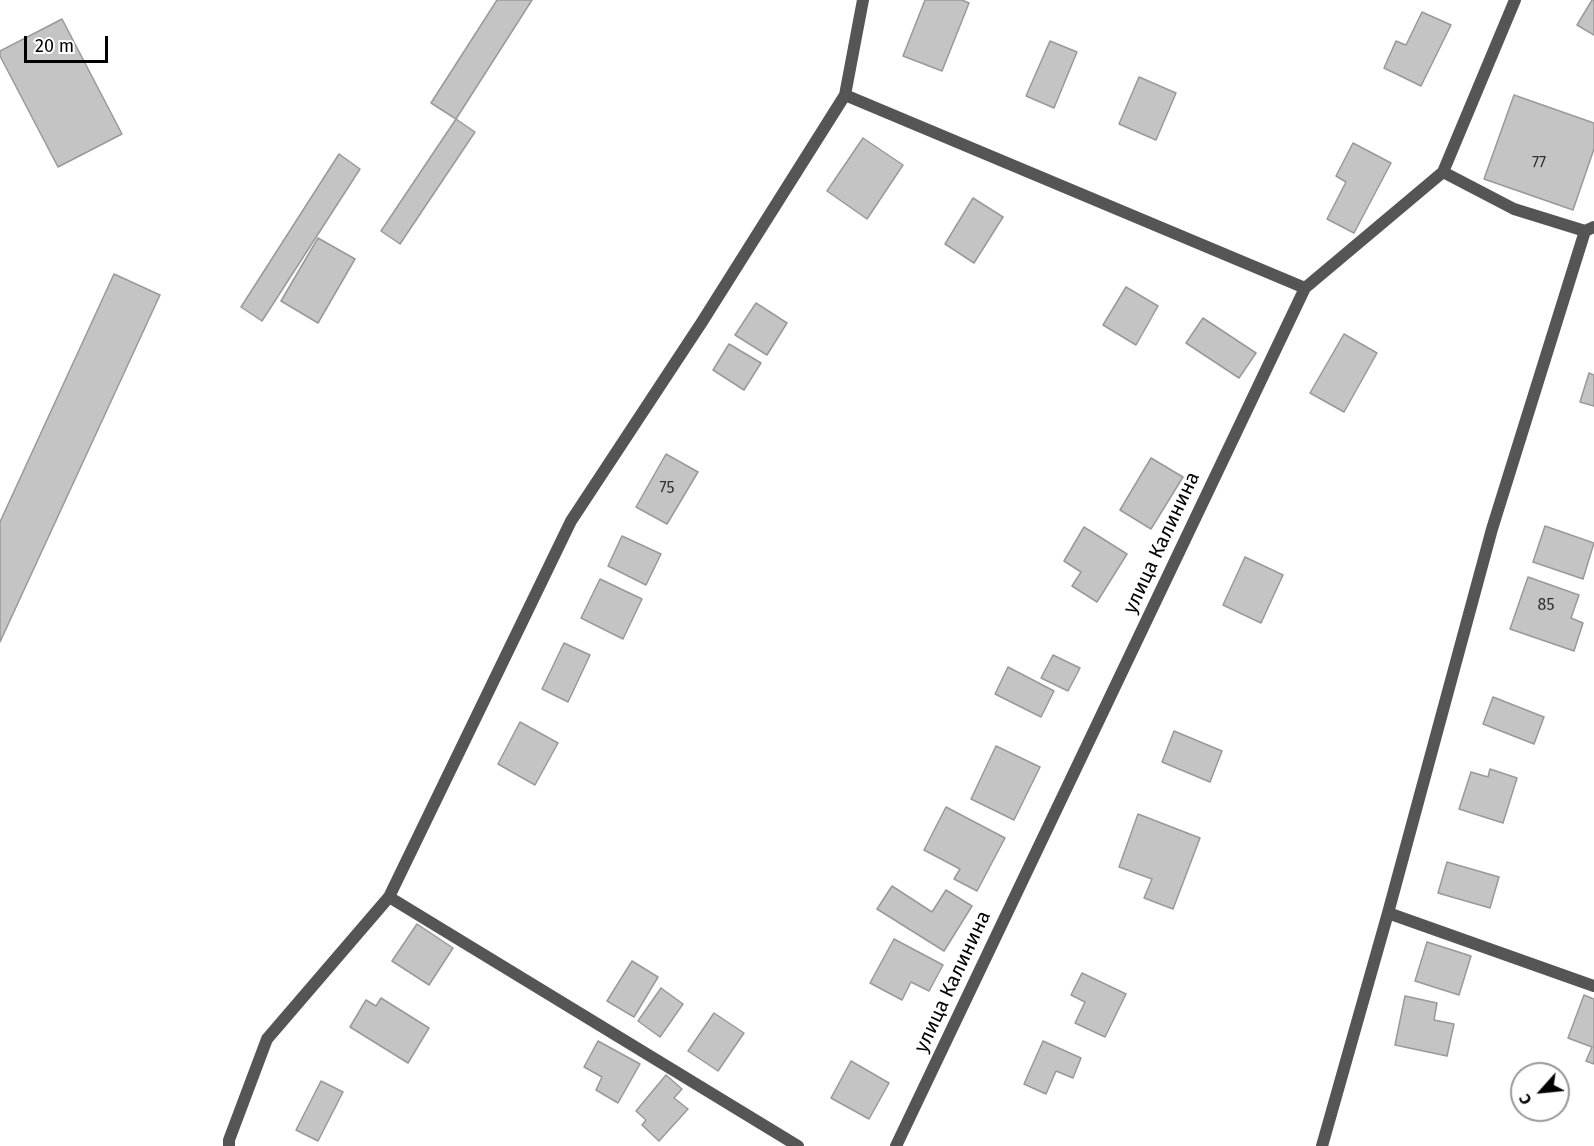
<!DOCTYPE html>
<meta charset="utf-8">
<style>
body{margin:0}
#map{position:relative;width:1594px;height:1146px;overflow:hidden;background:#fff;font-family:"Fira Sans",sans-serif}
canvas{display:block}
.north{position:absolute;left:1510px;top:1062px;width:60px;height:60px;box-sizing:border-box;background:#fff;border:2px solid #999;border-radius:50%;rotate:243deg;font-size:16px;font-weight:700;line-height:24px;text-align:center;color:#000}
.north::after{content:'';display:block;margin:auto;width:21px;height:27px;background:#000;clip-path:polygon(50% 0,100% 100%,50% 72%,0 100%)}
.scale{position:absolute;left:24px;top:36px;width:84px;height:27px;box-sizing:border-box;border:3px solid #000;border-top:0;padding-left:8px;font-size:18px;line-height:21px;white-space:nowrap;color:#000;-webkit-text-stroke:4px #fff;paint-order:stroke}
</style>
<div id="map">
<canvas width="1594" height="1146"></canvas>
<div class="north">С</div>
<div class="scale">20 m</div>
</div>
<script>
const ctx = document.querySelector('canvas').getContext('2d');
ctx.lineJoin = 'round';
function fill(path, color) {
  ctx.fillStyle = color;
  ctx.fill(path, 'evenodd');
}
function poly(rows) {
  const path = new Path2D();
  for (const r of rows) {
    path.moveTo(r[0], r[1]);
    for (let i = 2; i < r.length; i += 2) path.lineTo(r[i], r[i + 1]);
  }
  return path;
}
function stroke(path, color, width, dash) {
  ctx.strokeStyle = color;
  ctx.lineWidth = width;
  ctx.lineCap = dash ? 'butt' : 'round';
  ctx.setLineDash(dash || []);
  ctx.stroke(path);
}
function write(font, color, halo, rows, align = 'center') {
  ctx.font = font + ' "Fira Sans",sans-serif';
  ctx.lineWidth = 4.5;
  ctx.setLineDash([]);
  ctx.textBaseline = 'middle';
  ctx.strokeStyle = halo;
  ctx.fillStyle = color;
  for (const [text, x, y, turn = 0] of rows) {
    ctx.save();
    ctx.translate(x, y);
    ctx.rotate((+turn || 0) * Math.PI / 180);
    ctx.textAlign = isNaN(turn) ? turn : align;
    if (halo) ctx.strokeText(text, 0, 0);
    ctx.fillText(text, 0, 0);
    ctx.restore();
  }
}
const building = poly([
 [497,0,532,0,456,119,431,103,497,0],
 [925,0,962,0,969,3,942,71,903,56,925,0],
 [1592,0,1594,0,1594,35,1577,25,1592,0],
 [1422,12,1451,25,1421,86,1384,68,1396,41,1406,45,1422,12],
 [62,19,122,134,58,167,0,56,0,51,62,19],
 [1050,41,1077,52,1054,108,1026,96,1050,41],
 [1139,77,1176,93,1156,140,1119,124,1139,77],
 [1514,95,1594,123,1594,149,1573,210,1484,179,1514,95],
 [456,119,475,132,400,244,381,231,456,119],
 [863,138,903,165,867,219,827,191,863,138],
 [1353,143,1391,163,1354,233,1327,219,1346,182,1336,176,1353,143],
 [339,154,360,169,262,321,241,307,339,154],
 [973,198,1003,217,974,263,945,244,973,198],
 [318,238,355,259,318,323,281,301,318,238],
 [114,274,160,295,0,642,0,522,114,274],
 [1126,287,1158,306,1136,345,1103,325,1126,287],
 [756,303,787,323,767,355,735,335,756,303],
 [1203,318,1256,353,1239,378,1186,343,1203,318],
 [1344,334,1377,353,1344,412,1310,393,1344,334],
 [729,344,761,363,744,390,713,370,729,344],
 [1589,373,1594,375,1594,406,1580,402,1589,373],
 [666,454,698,472,667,524,636,507,666,454],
 [1151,458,1183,477,1151,529,1120,510,1151,458],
 [1545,526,1594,543,1583,579,1533,562,1545,526],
 [1084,527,1127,554,1097,602,1072,586,1081,572,1064,561,1084,527],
 [622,536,661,554,646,585,608,566,622,536],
 [1245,557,1283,575,1261,623,1223,605,1245,557],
 [1528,577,1579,595,1571,618,1583,623,1574,651,1510,629,1528,577],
 [600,579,642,599,623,639,581,618,600,579],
 [564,643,590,655,568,702,542,689,564,643],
 [1053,655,1080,668,1068,691,1041,678,1053,655],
 [1008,667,1054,691,1041,717,995,694,1008,667],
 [1493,697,1544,717,1534,744,1483,724,1493,697],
 [520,722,558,743,535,785,498,764,520,722],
 [1174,731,1222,751,1210,782,1162,762,1174,731],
 [996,746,1040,767,1014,820,971,799,996,746],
 [1490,769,1517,778,1503,823,1459,809,1471,772,1488,777,1490,769],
 [946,807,1005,838,977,891,954,879,960,869,924,850,946,807],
 [1138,814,1200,838,1173,909,1144,898,1152,879,1119,867,1138,814],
 [1447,862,1499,877,1490,908,1438,893,1447,862],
 [892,886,932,912,946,890,972,906,944,951,877,909,892,886],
 [417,924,453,948,429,985,392,961,417,924],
 [894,939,943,965,929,991,911,982,902,1000,870,983,894,939],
 [1427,942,1471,956,1459,995,1415,981,1427,942],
 [632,961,658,977,634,1017,607,1001,632,961],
 [1082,973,1126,994,1105,1037,1075,1023,1085,1002,1071,995,1082,973],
 [661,988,683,1004,660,1037,638,1021,661,988],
 [1584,995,1594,999,1594,1064,1586,1061,1592,1047,1568,1038,1584,995],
 [1405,996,1437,1003,1434,1020,1454,1024,1447,1056,1395,1045,1405,996],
 [381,998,429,1028,408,1063,350,1027,366,1000,376,1006,381,998],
 [714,1013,744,1033,718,1071,688,1051,714,1013],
 [598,1041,640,1064,618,1103,596,1090,602,1077,584,1067,598,1041],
 [1043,1041,1081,1058,1073,1078,1056,1071,1046,1094,1024,1084,1043,1041],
 [851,1061,889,1083,869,1119,831,1098,851,1061],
 [666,1075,682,1089,674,1098,688,1109,659,1141,642,1125,646,1120,636,1111,666,1075],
 [321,1081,343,1092,318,1141,296,1130,321,1081]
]);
fill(building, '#c4c4c4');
stroke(building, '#999', 1.5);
stroke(poly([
 [845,95,1305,288],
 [1443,172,1514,209,1585,231,1594,227],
 [389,897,798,1146],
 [1388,913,1594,986],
 [229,1146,229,1140,267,1039,389,897,571,521,702,322,845,95,863,0],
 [896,1146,1305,288,1443,172,1515,0],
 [1322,1146,1388,913,1492,529,1585,231]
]), '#555', 12);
write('16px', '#313131', null, [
 ["77",1539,164],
 ["75",667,489],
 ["85",1546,606]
]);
write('20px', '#000', '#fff', [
 ["улица Калинина",1162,543,-65],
 ["улица Калинина",953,982,-65]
]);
</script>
